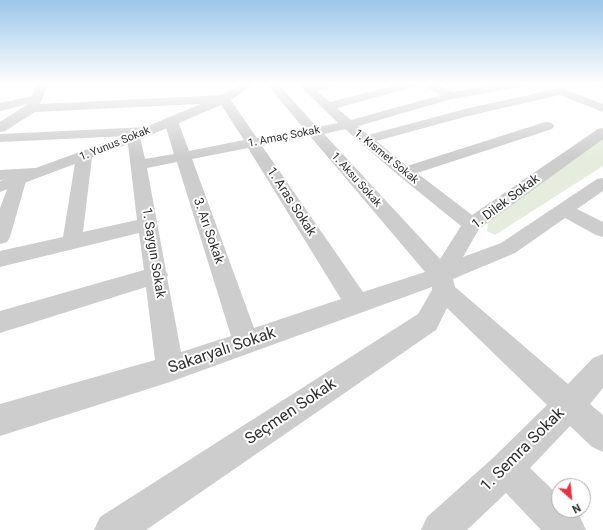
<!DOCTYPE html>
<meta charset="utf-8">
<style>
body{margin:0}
#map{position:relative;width:603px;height:530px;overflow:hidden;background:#fff;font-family:Roboto,sans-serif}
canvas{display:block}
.north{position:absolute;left:551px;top:478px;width:40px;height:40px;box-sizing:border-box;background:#fff;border:1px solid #acacac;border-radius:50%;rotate:153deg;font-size:11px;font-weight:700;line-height:16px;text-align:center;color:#303030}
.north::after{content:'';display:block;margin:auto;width:14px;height:18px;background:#e73141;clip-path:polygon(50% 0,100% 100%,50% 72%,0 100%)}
</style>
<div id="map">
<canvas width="603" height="530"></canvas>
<div class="north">N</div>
</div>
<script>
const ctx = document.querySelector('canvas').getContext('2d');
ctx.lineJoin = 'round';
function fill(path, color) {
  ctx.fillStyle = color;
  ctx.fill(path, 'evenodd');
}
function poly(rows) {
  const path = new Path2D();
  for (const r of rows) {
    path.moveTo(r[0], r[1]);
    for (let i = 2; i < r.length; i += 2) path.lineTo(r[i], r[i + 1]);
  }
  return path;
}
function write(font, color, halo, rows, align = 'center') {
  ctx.font = font + ' Roboto,sans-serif';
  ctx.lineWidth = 4;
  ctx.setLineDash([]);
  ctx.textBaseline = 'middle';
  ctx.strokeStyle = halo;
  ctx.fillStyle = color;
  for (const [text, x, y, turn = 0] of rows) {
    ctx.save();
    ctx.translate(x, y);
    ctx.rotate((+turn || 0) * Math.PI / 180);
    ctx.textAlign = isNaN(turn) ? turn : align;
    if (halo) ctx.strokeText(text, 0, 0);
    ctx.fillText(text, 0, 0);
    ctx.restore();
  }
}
fill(poly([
 [603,137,603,166,495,235,487,231,488,222]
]), '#e6edde');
fill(poly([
 [37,84,48,84,40,104,224,95,228,96,257,138,304,129,267,84,278,84,317,127,338,123,298,84,309,84,311,85,337,84,336,86,317,91,330,102,400,84,418,84,416,86,337,108,351,120,441,95,424,86,423,84,436,84,453,92,502,84,526,84,520,87,452,99,358,126,368,135,469,108,561,88,603,104,603,112,560,95,472,115,376,141,407,166,542,123,547,122,552,123,554,126,552,129,417,173,472,215,598,129,603,128,603,139,479,229,463,257,501,243,597,179,603,178,603,191,577,209,603,222,603,237,596,235,565,218,515,253,453,279,455,287,568,384,593,358,603,354,603,388,590,404,603,415,603,452,592,447,570,426,530,468,559,496,559,510,574,510,580,517,586,530,541,530,506,493,467,530,421,530,427,517,494,457,547,405,447,308,436,330,146,530,94,530,100,517,418,314,432,290,432,287,170,382,0,436,0,404,155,360,146,287,0,333,0,311,144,270,139,233,0,267,0,251,63,237,76,157,79,154,84,152,89,154,92,157,83,232,137,220,127,136,0,142,0,134,148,127,153,128,155,131,153,134,140,136,145,159,174,154,164,121,166,118,171,117,176,118,178,121,189,151,244,140,220,103,35,112,5,131,0,132,0,122,28,104,0,111,0,103,32,96,37,84],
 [345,129,398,175,461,226,440,259,324,134,345,129],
 [310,136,425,272,363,292,262,146,310,136],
 [248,148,341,299,254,328,192,159,248,148],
 [177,162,231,336,181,352,167,277,168,275,166,271,147,168,177,162],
 [35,168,41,170,43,173,41,176,25,179,26,181,10,237,7,242,0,244,0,208,11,179,0,180,0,170,35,168]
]), '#cdcdcd');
fill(poly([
 [241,84,254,84,228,102,139,140,0,192,0,181,129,134,220,96,241,84],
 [593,84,603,84,603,88,595,86,593,84]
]), '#cdcdcd');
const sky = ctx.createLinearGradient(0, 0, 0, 158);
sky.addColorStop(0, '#9cc6ea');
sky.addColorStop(0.53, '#fff');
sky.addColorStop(1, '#ffffff00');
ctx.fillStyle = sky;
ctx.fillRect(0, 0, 603, 158);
write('11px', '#303030', '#fff', [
 ["1. Amaç Sokak",284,137,-11],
 ["1. Yunus Sokak",115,144,-22],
 ["1. Kısmet Sokak",386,157,39],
 ["1. Aksu Sokak",356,180,48]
]);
write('13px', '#303030', '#fff', [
 ["1. Aras Sokak",291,202,57],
 ["1. Dilek Sokak",506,202,-37],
 ["3. Arı Sokak",208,231,71],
 ["1. Saygın Sokak",153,253,81]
]);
write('16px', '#303030', '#fff', [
 ["Sakaryalı Sokak",222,351,-19],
 ["Seçmen Sokak",291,412,-34],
 ["1. Semra Sokak",523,450,-45]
]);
</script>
